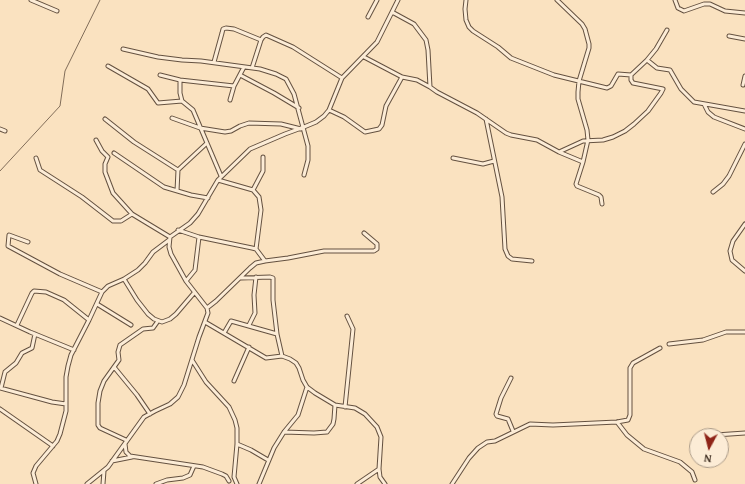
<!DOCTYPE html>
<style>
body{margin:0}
#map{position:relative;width:745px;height:484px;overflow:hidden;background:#fae2c0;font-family:"Gentium Book Plus",serif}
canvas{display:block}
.north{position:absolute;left:689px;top:428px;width:40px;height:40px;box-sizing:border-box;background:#fcecd6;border:1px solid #ab9b89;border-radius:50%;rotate:187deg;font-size:11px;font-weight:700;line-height:16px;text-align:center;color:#322115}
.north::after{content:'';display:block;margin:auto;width:14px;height:18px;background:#8f2418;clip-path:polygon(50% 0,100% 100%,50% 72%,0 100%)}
</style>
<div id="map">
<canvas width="745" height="484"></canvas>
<div class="north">N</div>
</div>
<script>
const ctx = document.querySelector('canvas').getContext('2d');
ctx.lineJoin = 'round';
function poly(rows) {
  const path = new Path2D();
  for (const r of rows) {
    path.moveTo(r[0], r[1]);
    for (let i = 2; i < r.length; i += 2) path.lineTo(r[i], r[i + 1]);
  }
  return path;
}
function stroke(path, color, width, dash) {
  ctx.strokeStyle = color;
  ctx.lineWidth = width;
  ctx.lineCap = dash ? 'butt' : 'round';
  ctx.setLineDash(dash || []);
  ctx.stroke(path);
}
stroke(poly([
 [0,171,60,106,65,71,100,0]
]), '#816d59', 1);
const street = poly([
 [31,0,57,11],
 [466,0,465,9,466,20,469,27,473,31,498,47,511,58,554,75,607,88,611,86,618,74,631,75,647,60,656,49,667,30],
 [557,0,582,24,585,29,589,44,589,48,579,81,578,92,578,99,587,130,588,140,583,162,576,184,577,186,599,195,601,197,602,204],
 [675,0,678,8,684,11,704,4,710,4,725,11,745,13],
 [392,12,414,24,426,40,428,50,430,87],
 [368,17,377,0],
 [729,36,745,39],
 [123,49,158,57,182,60,201,61,260,69,276,74,286,79,294,94,308,146,308,160,304,175],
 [364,57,402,77,417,80,430,87,437,92,477,113,506,133,511,135,537,140,559,152,583,162],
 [647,60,657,68,670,70,681,89,694,102,745,111],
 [214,62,222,33,223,29,226,28,234,29,261,40],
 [108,66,148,89,158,103,182,101],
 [252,68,261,40,263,37,266,35,293,47,342,78],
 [160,75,180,80,234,86],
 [240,75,274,93,299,108],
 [180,80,180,93,182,101,193,110,221,176],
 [743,85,745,76],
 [230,100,234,86,244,67],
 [704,104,708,112,714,117,745,129],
 [329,110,344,117,365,132,379,129,382,125,386,106,402,77],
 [172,118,200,128,225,132,231,131,240,126,249,123,281,124,301,129],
 [105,119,134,142,178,170],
 [486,119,502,197,505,249,508,256,512,259,532,261],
 [0,129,5,131],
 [96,140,102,151,108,157,105,164,105,172,113,193,132,214,170,237],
 [559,152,583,141,603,140,613,137,625,131,634,124,648,111,661,93,663,89,633,83,631,80,631,75],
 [114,153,164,187,191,195,208,198],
 [36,158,40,170,82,197,113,221,121,221,132,214],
 [453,158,483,164,494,161],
 [218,180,253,190,259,197,261,210,256,249],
 [253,190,263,171,263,157],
 [177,191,178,170,207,143],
 [713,192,723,184,729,176,745,144],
 [745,224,733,241,730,251,732,260,745,271],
 [178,230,199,237,252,248,256,249,265,261],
 [28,242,9,235,8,246,60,274,102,292],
 [241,278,270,277,273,278,273,300,277,334,282,356],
 [124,279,137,300,148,314,154,319,162,322,170,319,176,314,194,293],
 [186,281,195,270,199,237],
 [97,304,131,325],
 [207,308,216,301,250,268,256,263,265,261,288,258,324,251,374,251,377,249,377,244,364,233],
 [0,318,30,332,74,350],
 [205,322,266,358,282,356,290,359,296,363,299,368,303,380,307,387,315,393,335,405,355,408,365,414,377,427,381,437,379,469,380,477,385,484],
 [17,325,32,293,34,291,46,292,64,300,89,320],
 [249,325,255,313,254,295,256,277],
 [224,333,231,321,277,334],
 [669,344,703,340,726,332,745,332],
 [192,360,206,382,229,407,235,420,237,428,237,444,234,477,237,484],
 [114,367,137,395,150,414],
 [511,378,501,398,496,414,497,416,508,419,513,431],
 [234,381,249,347],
 [0,388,52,402,66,404],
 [1,388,5,372,16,363,22,353,32,348,35,334],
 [345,407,353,329,347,316],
 [0,409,53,446],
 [617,422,627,435,644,449,680,462,692,472,695,480],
 [284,432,314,433,327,432,333,424,334,419,335,405],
 [701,436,745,433],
 [126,440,100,428,98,425,98,403,100,391,104,381,119,360,118,352,120,345,143,329,153,328,158,321],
 [125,444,126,452,130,456,203,467,222,474,226,476,229,481],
 [237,444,251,450,268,460],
 [112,461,132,457],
 [36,484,33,473,36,466,57,441,60,434,66,411,66,377,68,366,71,355,89,320,102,292,108,286,124,279,138,270,145,263,153,252,169,240],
 [87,484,108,467,144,417,155,411,170,404,178,397,184,385,199,337,208,313,207,308,186,281,171,254,169,247,170,237,190,223,198,214,218,180,250,149,285,134,304,127,316,122,324,116,329,110,342,78,377,42,398,0],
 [103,484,104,471],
 [156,484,167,480,183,478,190,475,194,466],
 [259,484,274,448,284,432,298,415,307,387],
 [357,484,379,469],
 [452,484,469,458,478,448,487,442,495,441,530,424,553,425,617,422,628,420,630,415,630,368,633,363,660,348]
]);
stroke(street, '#645140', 5);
stroke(street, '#fcecd6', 3);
</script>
